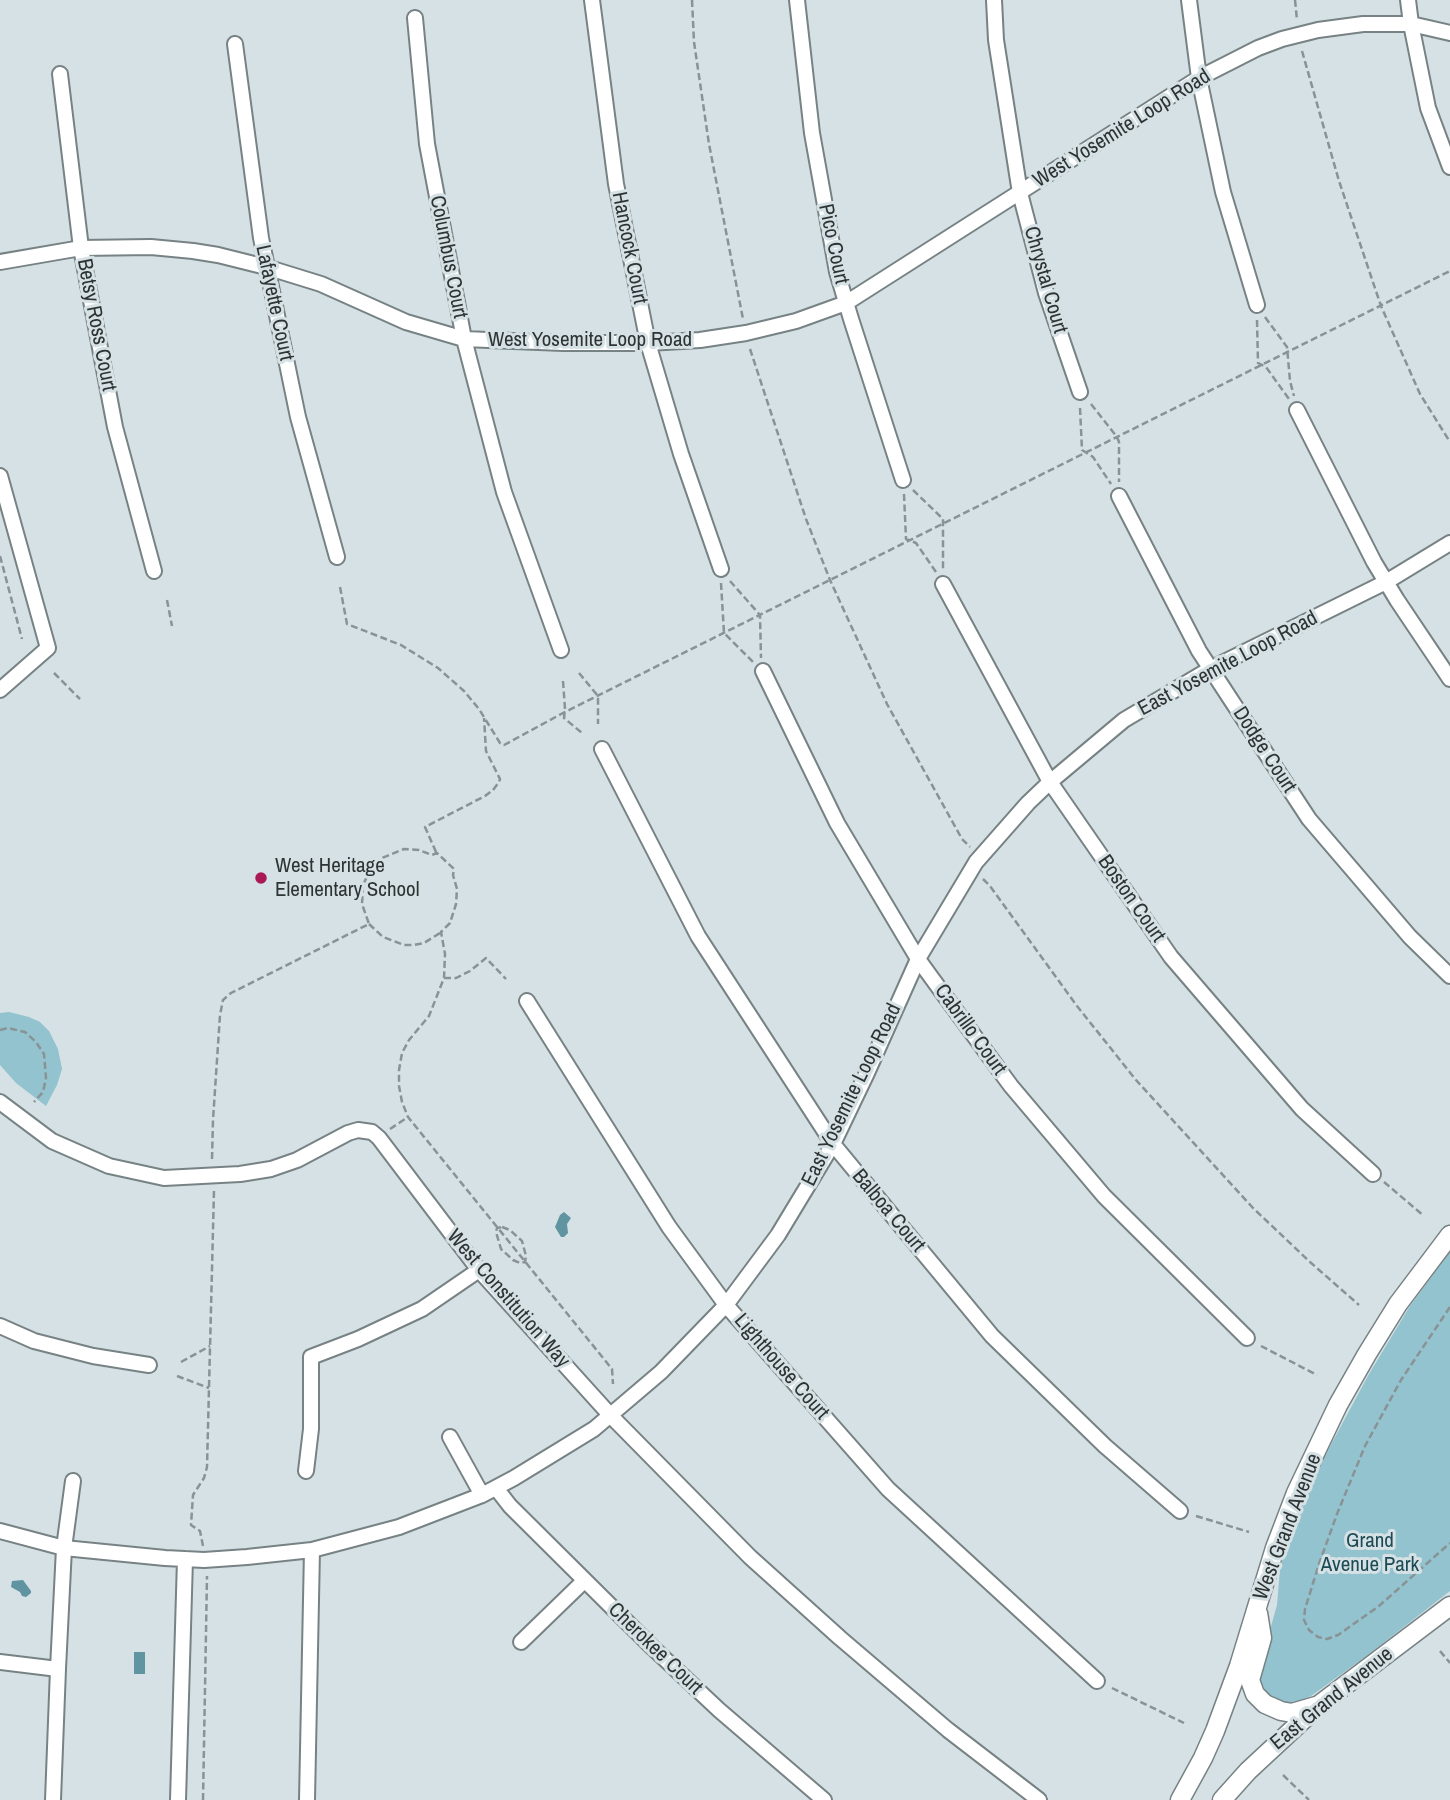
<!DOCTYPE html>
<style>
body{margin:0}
canvas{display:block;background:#d5e1e4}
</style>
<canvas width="1450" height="1800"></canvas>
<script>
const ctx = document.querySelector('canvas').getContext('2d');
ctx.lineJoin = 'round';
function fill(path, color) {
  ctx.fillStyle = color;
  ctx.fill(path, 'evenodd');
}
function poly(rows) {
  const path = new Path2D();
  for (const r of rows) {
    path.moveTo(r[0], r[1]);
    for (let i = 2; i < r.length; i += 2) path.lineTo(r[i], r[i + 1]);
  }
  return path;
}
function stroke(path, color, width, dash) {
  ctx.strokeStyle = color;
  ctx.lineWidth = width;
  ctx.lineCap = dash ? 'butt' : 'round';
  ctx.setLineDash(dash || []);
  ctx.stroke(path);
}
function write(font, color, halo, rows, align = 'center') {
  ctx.font = font + ' "Archivo Narrow",sans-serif';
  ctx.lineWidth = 6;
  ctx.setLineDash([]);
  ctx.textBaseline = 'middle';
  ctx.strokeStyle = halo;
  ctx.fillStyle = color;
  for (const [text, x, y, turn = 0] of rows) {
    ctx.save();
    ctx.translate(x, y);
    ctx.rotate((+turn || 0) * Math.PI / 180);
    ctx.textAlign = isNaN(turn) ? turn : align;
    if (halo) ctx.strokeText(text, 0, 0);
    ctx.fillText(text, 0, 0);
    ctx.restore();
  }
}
fill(poly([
 [9,1012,29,1017,40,1022,49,1031,58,1049,62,1069,57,1085,46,1106,16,1083,0,1065,0,1013],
 [1450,1252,1450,1591,1369,1654,1311,1696,1302,1700,1292,1702,1282,1702,1272,1697,1265,1690,1260,1679,1259,1669,1277,1605,1280,1569,1286,1547,1320,1465,1369,1374,1410,1306]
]), '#92c3cf');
fill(poly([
 [564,1212,571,1218,567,1224,568,1233,564,1237,561,1237,555,1227,560,1215],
 [23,1580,31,1591,31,1593,26,1597,22,1596,20,1592,11,1587,12,1581],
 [134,1652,145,1652,145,1674,134,1674]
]), '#6094a0');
const minor = poly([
 [592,0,616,184,648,343,681,454,721,569],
 [797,0,812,133,837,272,851,319,903,480],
 [994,0,996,40,1020,193,1046,293,1080,392],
 [1189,0,1199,78,1223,192,1257,305],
 [1408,0,1411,24,1428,108,1450,167],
 [415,18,427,144,464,339,504,492,561,650],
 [235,44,261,238,298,417,337,557],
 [60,74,81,248,115,427,154,571],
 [0,262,81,248,151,247,193,251,218,255,266,267,321,284,406,322,464,339,563,343,648,343,700,340,746,333,796,321,846,303,1199,78,1258,48,1282,39,1318,30,1363,24,1411,24,1450,33],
 [1297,410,1374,562,1397,600,1450,679],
 [0,476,48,648,0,690],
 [1119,496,1199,651,1309,819,1410,937,1450,976],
 [943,584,1050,782,1171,957,1302,1109,1373,1174],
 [763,671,837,823,918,959,931,977,1011,1086,1104,1196,1247,1338],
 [602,749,698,936,833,1144,992,1336,1105,1446,1180,1511],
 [527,1001,669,1227,726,1305,888,1489,1097,1681],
 [0,1102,52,1141,109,1166,164,1178,240,1174,271,1169,297,1160,348,1133,358,1130,372,1132,379,1138,479,1270,611,1416,750,1557,840,1638,948,1730,1039,1800],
 [0,1326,34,1341,93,1356,149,1365],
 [450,1437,482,1495],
 [306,1471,311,1429,311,1357,358,1339,422,1309,479,1270],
 [496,1488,510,1506,652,1647,719,1710,824,1800],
 [0,1531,64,1548,165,1558,204,1560,247,1557,312,1550,399,1527,482,1495,514,1478,594,1429,661,1372,726,1305,778,1235,833,1144,867,1073,918,959,976,862,1028,803,1050,782,1124,720,1210,669,1386,582,1450,543],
 [521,1642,584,1581],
 [0,1662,58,1669],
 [53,1800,58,1669,64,1548,73,1481],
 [178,1800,185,1559],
 [307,1800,312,1550]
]);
const tertiary = poly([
 [1258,1613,1262,1638,1250,1680,1255,1694,1265,1704,1281,1711,1292,1713,1316,1706],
 [1180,1800,1203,1758,1215,1731,1239,1666,1275,1548,1296,1493,1338,1405,1367,1354,1398,1304,1450,1235],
 [1222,1800,1248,1771,1319,1705,1450,1606]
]);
stroke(minor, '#778284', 18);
stroke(tertiary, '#778284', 21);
stroke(poly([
 [692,0,694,42,709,144,743,319],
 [1295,0,1297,20],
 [1302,51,1339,181,1381,306,1420,394,1450,442],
 [1265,317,1287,347,1290,381,1294,396],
 [1257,320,1258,363,1266,367,1289,399],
 [750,349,806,519,830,580,887,704,962,839,970,847],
 [1091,404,1117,437,1119,442,1119,482],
 [1080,408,1082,450,1093,457,1111,484],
 [913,490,943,519,943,569],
 [904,494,906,539,916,543,936,572],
 [0,556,22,639],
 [730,581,760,615,761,658],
 [721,583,724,633,753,662],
 [340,587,347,624,401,645,438,668,464,691,479,709,500,743,504,745,563,713,1450,271],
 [167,600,172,626],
 [54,673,80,699],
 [579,673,598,696,598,724],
 [563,681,565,709,564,718,582,733],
 [436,852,425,827,485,796,493,790,499,782,500,779,486,751,484,718],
 [983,879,990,886,1077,1006,1136,1080,1253,1208,1310,1262,1359,1305],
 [369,924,383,937,404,945,414,945,424,943,440,933],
 [444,978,456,978,470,971,486,958,506,979],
 [0,1030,8,1028,25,1032,36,1042,44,1054,46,1078,43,1092,34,1102],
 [390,1129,408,1117],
 [212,1159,213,1120,220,1015,223,1000,231,993,369,924,362,904,363,885,372,866,382,858,404,849,419,850,432,855,437,853,454,869,453,875,457,889,456,904,450,923,441,932,445,954,444,978,429,1016,409,1040,402,1053,399,1070,399,1086,402,1102,408,1117,612,1369,613,1384],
 [1384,1182,1424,1216],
 [502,1227,510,1230,522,1241,526,1256,525,1262,520,1263,513,1260,501,1249,496,1232,497,1228,502,1227],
 [1450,1307,1401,1380,1365,1446,1337,1514,1319,1564,1305,1609,1304,1620,1309,1630,1318,1637,1327,1639,1338,1635,1379,1606,1450,1543],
 [1261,1346,1317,1375],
 [181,1362,210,1346],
 [177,1376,209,1388],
 [1196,1516,1249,1532],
 [203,1546,200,1531,191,1525,193,1495,204,1478,207,1467,214,1190],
 [1440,1651,1450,1663],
 [1112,1688,1184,1723],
 [1283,1775,1309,1800],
 [203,1800,207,1576]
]), '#899294', 2.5, [7, 3.5]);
stroke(minor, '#fff', 14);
stroke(tertiary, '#fff', 18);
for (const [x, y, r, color] of [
 [261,878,7,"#a91953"]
]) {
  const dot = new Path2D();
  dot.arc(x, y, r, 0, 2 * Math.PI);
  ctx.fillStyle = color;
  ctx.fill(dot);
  stroke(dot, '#d5e1e4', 2.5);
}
write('21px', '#2e3334', '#d5e1e4', [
 ["West Yosemite Loop Road",1122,129,-32],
 ["Pico Court",833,244,78],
 ["Hancock Court",629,248,79],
 ["Columbus Court",448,257,79],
 ["Chrystal Court",1045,280,74],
 ["Lafayette Court",274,303,78],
 ["Betsy Ross Court",96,325,79],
 ["West Yosemite Loop Road",590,340],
 ["East Yosemite Loop Road",1228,664,-28],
 ["Dodge Court",1264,750,57],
 ["Boston Court",1131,899,55],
 ["Cabrillo Court",970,1030,54],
 ["East Yosemite Loop Road",852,1095,-64],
 ["Balboa Court",888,1211,50],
 ["West Constitution Way",508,1299,49],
 ["Lighthouse Court",781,1367,49],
 ["West Grand Avenue",1288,1527,-69],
 ["Cherokee Court",655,1649,44],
 ["East Grand Avenue",1332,1699,-39]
]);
write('21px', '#2e3334', '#d5e1e4', [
 ["West Heritage",275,866],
 ["Elementary School",275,890]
], 'left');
write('21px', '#1c4b55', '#d5e1e4', [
 ["Grand",1370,1541],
 ["Avenue Park",1370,1565]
]);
</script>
